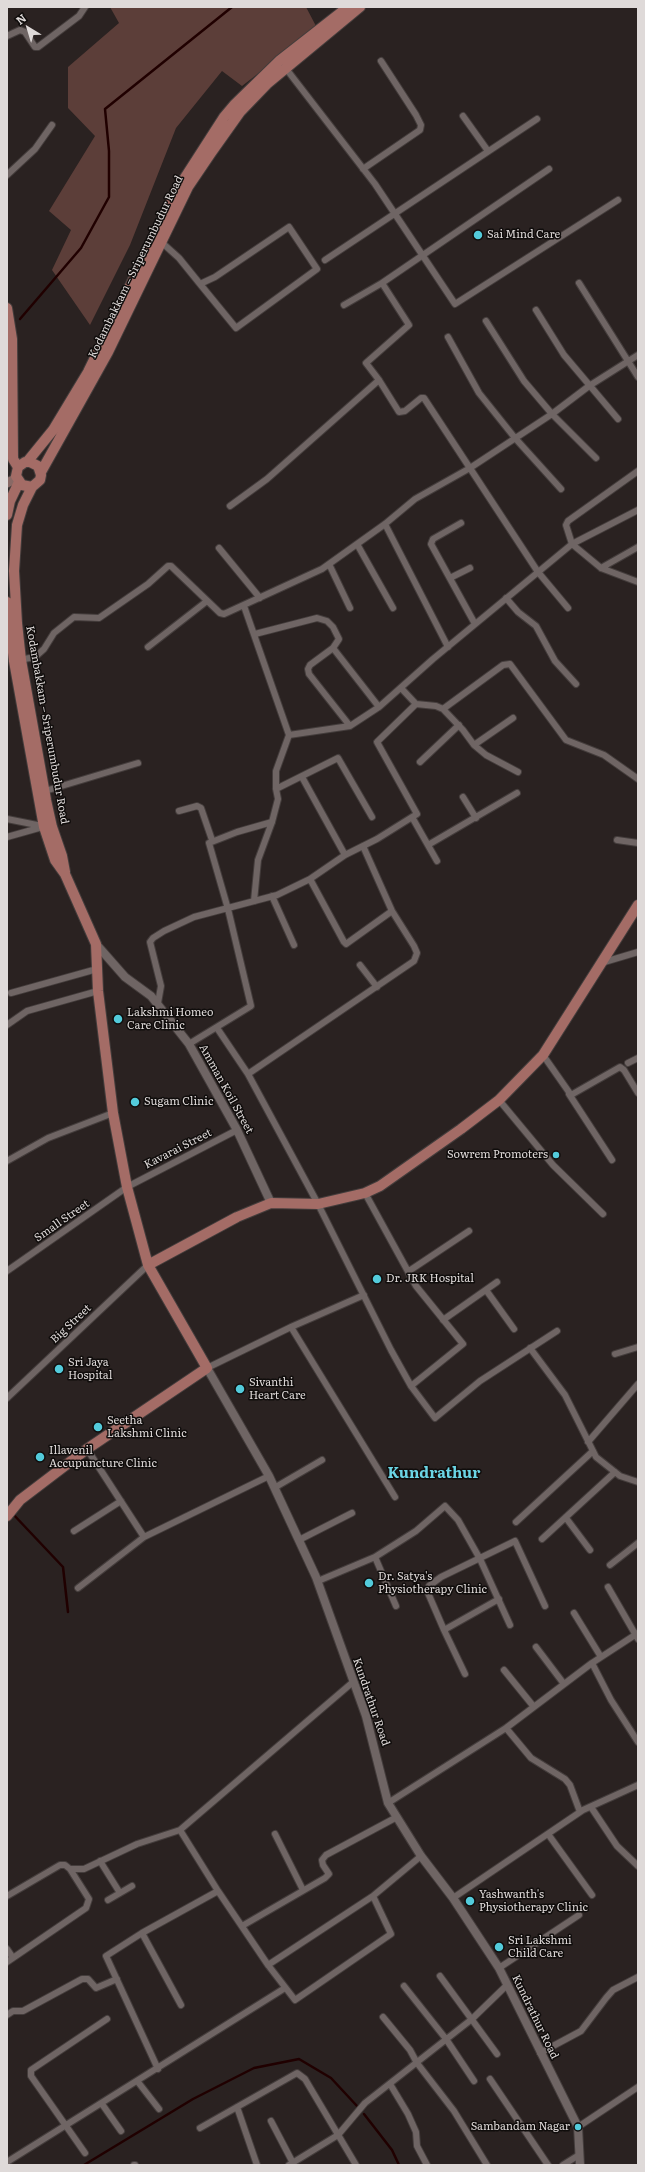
<!DOCTYPE html>
<meta charset="utf-8">
<style>
body{margin:0}
#map{position:relative;width:645px;height:2172px;overflow:hidden;background:#2a2221;font-family:Literata,serif}
canvas{display:block}
.frame{position:absolute;inset:0;border:8px solid #dfdad9;pointer-events:none}
.north{position:absolute;left:8px;top:8px;width:40px;height:40px;-webkit-text-stroke:3px #100d0c;paint-order:stroke;rotate:322deg;font-size:11px;font-weight:700;line-height:16px;text-align:center;color:#dfdad9}
.north::after{content:'';display:block;margin:auto;width:14px;height:18px;background:#dfdad9;clip-path:polygon(50% 0,100% 100%,50% 72%,0 100%)}
</style>
<div id="map">
<canvas width="645" height="2172"></canvas>
<div class="frame"></div>
<div class="north">N</div>
</div>
<script>
const ctx = document.querySelector('canvas').getContext('2d');
ctx.lineJoin = 'round';
function fill(path, color) {
  ctx.fillStyle = color;
  ctx.fill(path, 'evenodd');
}
function poly(rows) {
  const path = new Path2D();
  for (const r of rows) {
    path.moveTo(r[0], r[1]);
    for (let i = 2; i < r.length; i += 2) path.lineTo(r[i], r[i + 1]);
  }
  return path;
}
function stroke(path, color, width, dash) {
  ctx.strokeStyle = color;
  ctx.lineWidth = width;
  ctx.lineCap = dash ? 'butt' : 'round';
  ctx.setLineDash(dash || []);
  ctx.stroke(path);
}
function write(font, color, halo, rows, align = 'center') {
  ctx.font = font + ' Literata,serif';
  ctx.lineWidth = 3;
  ctx.setLineDash([]);
  ctx.textBaseline = 'middle';
  ctx.strokeStyle = halo;
  ctx.fillStyle = color;
  for (const [text, x, y, turn = 0] of rows) {
    ctx.save();
    ctx.translate(x, y);
    ctx.rotate((+turn || 0) * Math.PI / 180);
    ctx.textAlign = isNaN(turn) ? turn : align;
    if (halo) ctx.strokeText(text, 0, 0);
    ctx.fillText(text, 0, 0);
    ctx.restore();
  }
}
fill(poly([
 [110,7,306,7,317,28,242,86,222,71,176,128,130,245,90,325,52,270,71,230,49,211,95,136,68,108,68,67,119,23]
]), '#5c3e39');
stroke(poly([
 [20,319,81,248,109,197,109,151,105,109,232,7],
 [12,1513,63,1567,68,1612],
 [364,2114,392,2150,399,2165],
 [84,2165,193,2099,254,2068,299,2059,331,2078,357,2106]
]), '#200000', 2.5);
const minor = poly([
 [7,36,20,30,25,32,35,47,38,47,79,16,85,7],
 [284,66,375,184,455,304,618,200],
 [463,116,488,151],
 [363,169,420,130,421,125,416,115,381,61],
 [549,169,382,283,409,325,366,363,379,380,399,412,405,411,421,398,424,398,538,572,568,608],
 [7,175,35,149,52,125],
 [159,240,179,258,200,284,215,277,289,227,317,269,236,328,200,284],
 [325,260,537,119],
 [579,283,638,377],
 [344,305,382,283],
 [536,310,564,355,618,419],
 [486,321,524,381,552,414,596,458],
 [448,337,479,393,515,438,561,489],
 [638,471,568,521,566,525,572,544,601,568,638,582],
 [230,506,267,479,379,380],
 [461,523,433,539,431,544,475,624],
 [385,524,448,647],
 [357,544,393,608],
 [219,548,260,598],
 [329,564,350,608],
 [601,568,638,547],
 [450,578,470,568],
 [506,598,518,612,536,626,555,661,576,684],
 [244,606,289,735,276,771,276,789,278,799,272,822,258,860,254,901],
 [255,634,317,618,327,621,333,627,339,639,333,648,310,665,308,669,309,674,350,726],
 [148,647,207,601],
 [333,648,379,707],
 [19,660,35,657,44,649,54,633,74,617,99,618,148,584,168,566,171,566,220,613,224,614,322,569,385,524,415,499,470,468,552,414,589,386,638,355],
 [401,688,416,704,436,706,443,709,463,730,474,745,486,755,518,772],
 [443,709,503,665,510,664,566,740,604,755,638,779],
 [289,735,350,726,379,707,433,659,572,544,638,510],
 [474,745,513,718],
 [420,762,459,725],
 [302,777,345,855],
 [276,789,338,758,372,817],
 [45,791,138,763],
 [463,797,476,818],
 [179,811,197,806,201,808,212,840],
 [412,817,437,861],
 [7,819,42,826],
 [7,837,46,826],
 [617,840,638,843],
 [428,845,517,793],
 [310,879,344,942,346,944,392,911],
 [272,896,294,945],
 [601,963,638,952],
 [360,965,377,987],
 [11,993,97,969],
 [158,1003,161,986,150,942,153,938,164,931,194,917,277,895,310,879,345,855,377,839,417,814,377,742,416,704],
 [7,1025,27,1011,98,991],
 [217,1028,248,1074,318,1204,391,1350,411,1386,435,1418,480,1381,557,1331],
 [189,1044,251,1006,228,909,209,843,237,832,272,822],
 [543,1055,571,1095,620,1067,624,1070,638,1093],
 [628,1063,638,1058],
 [248,1074,414,961,417,953,414,946,392,911,363,846],
 [569,1094,612,1160],
 [499,1100,553,1165,603,1214],
 [7,1161,48,1138,113,1113],
 [365,1193,416,1286,463,1344,411,1386],
 [7,1271,127,1187,237,1130],
 [409,1271,469,1231],
 [486,1290,514,1329],
 [443,1320,497,1282],
 [291,1327,395,1497],
 [530,1348,565,1395,596,1457,620,1476,638,1482],
 [615,1354,638,1347],
 [207,1368,291,1327,364,1295],
 [7,1398,148,1265],
 [588,1442,638,1384],
 [87,1449,144,1537],
 [274,1488,322,1460],
 [566,1518,590,1550],
 [516,1522,593,1451],
 [74,1531,121,1501],
 [542,1539,615,1472],
 [299,1540,352,1513],
 [375,1557,396,1606],
 [610,1565,638,1543],
 [318,1581,375,1557,416,1531,445,1506,458,1520,480,1559,510,1625],
 [608,1587,638,1639],
 [78,1588,144,1537,269,1476],
 [499,1599,444,1630,428,1593,429,1586,441,1577,515,1541,545,1606],
 [574,1613,601,1657],
 [444,1630,465,1674],
 [536,1647,564,1684],
 [592,1663,611,1700,638,1742],
 [504,1670,534,1707],
 [506,1728,531,1758,565,1779,570,1785,580,1812],
 [388,1803,506,1728,592,1663,638,1633],
 [591,1807,617,1846,638,1866],
 [180,1830,218,1891,268,1965,295,2000,391,1934,373,1896],
 [275,1834,303,1890],
 [548,1834,592,1895],
 [100,1861,120,1893],
 [7,1896,60,1865,65,1865,70,1869,84,1869,137,1844,180,1830,353,1682],
 [453,1898,583,1810,638,1785],
 [108,1900,132,1886],
 [242,1926,325,1878,329,1874,323,1865,322,1860,326,1855,397,1817],
 [142,1933,181,2005],
 [7,1949,13,1958],
 [7,1962,86,1908,89,1899,70,1869],
 [268,1965,373,1896,421,1856],
 [499,1968,579,1915],
 [440,1976,497,2054],
 [404,1986,446,2039,474,2081],
 [7,2015,13,2011,23,2011,82,1979,88,1979,96,1988,117,1979],
 [383,2017,410,2050,417,2063,454,2111,487,2165],
 [540,2053,581,2031,606,1998,613,1990,638,1977],
 [158,2069,106,1956,142,1933,218,1891],
 [490,2079,548,2165],
 [138,2082,159,2109],
 [390,2084,408,2114,416,2132,417,2146,427,2165],
 [102,2104,121,2131],
 [237,2107,257,2165],
 [271,2121,293,2163],
 [578,2127,638,2087],
 [200,2128,297,2073,305,2079,356,2165],
 [85,2153,31,2076,31,2070,107,2019],
 [7,2162,285,1988],
 [134,2165,135,2165],
 [289,2165,338,2135,365,2103,472,2019,507,1985],
 [563,2165,579,2155]
]);
const tertiary = poly([
 [96,944,125,977,151,996,189,1044,237,1130,271,1203],
 [207,1368,269,1476,316,1577,366,1716,388,1803,421,1856,453,1898,499,1968,578,2127,580,2165]
]);
const secondary = poly([
 [7,483,17,478]
]);
const primary = poly([
 [7,308,12,339,13,459,18,467],
 [27,462,53,430,88,372,177,190,224,117,235,104,279,61,348,7],
 [41,472,108,352,188,187,211,153,240,112,267,84,360,7],
 [32,487,22,485,16,476,18,467,25,462,30,462,38,466,41,475,40,480,32,487,23,505,17,525,14,571,17,623,21,660,46,800,52,827,62,856,65,872],
 [7,515,10,501,19,482],
 [7,602,14,661,44,827,55,860,65,874,96,944,98,991,113,1113,127,1187,148,1265,207,1368,87,1449,20,1500,7,1516],
 [148,1265,237,1217,271,1203,318,1204,365,1193,380,1186,461,1129,499,1100,543,1055,638,905]
]);
stroke(minor, '#443d3c', 8);
stroke(tertiary, '#443d3c', 10);
stroke(secondary, '#443d3c', 11);
stroke(primary, '#443d3c', 12);
stroke(minor, '#6f6564', 6);
stroke(tertiary, '#6f6564', 8);
stroke(secondary, '#896965', 9);
stroke(primary, '#a46c66', 10);
for (const [x, y, r, color] of [
 [478,235,5,"#53cbdb"],
 [118,1019,5,"#53cbdb"],
 [135,1102,5,"#53cbdb"],
 [556,1155,4,"#53cbdb"],
 [377,1279,5,"#53cbdb"],
 [59,1369,5,"#53cbdb"],
 [240,1389,5,"#53cbdb"],
 [98,1427,5,"#53cbdb"],
 [40,1457,5,"#53cbdb"],
 [369,1583,5,"#53cbdb"],
 [470,1901,5,"#53cbdb"],
 [499,1947,5,"#53cbdb"],
 [578,2127,4,"#53cbdb"]
]) {
  const dot = new Path2D();
  dot.arc(x, y, r, 0, 2 * Math.PI);
  ctx.fillStyle = color;
  ctx.fill(dot);
  stroke(dot, '#100d0c', 1.5);
}
write('11px', '#dfdad9', '#100d0c', [
 ["Sai Mind Care",487,235],
 ["Lakshmi Homeo",127,1013],
 ["Care Clinic",127,1026],
 ["Sugam Clinic",144,1102],
 ["Sowrem Promoters",548,1155,"right"],
 ["Dr. JRK Hospital",386,1279],
 ["Sri Jaya",68,1363],
 ["Hospital",68,1376],
 ["Sivanthi",249,1383],
 ["Heart Care",249,1396],
 ["Seetha",107,1421],
 ["Lakshmi Clinic",107,1434],
 ["Illavenil",49,1451],
 ["Accupuncture Clinic",49,1464],
 ["Dr. Satya's",378,1577],
 ["Physiotherapy Clinic",378,1590],
 ["Yashwanth's",479,1895],
 ["Physiotherapy Clinic",479,1908],
 ["Sri Lakshmi",508,1941],
 ["Child Care",508,1954],
 ["Sambandam Nagar",570,2127,"right"]
], 'left');
write('11px', '#dfdad9', '#100d0c', [
 ["Kodambakkam – Sriperumbudur Road",136,267,-64],
 ["Kodambakkam – Sriperumbudur Road",47,725,80],
 ["Amman Koil Street",226,1089,61],
 ["Kavarai Street",178,1149,-27],
 ["Small Street",62,1221,-35],
 ["Big Street",71,1324,-43],
 ["Kundrathur Road",371,1702,71],
 ["Kundrathur Road",535,2017,64]
]);
write('bold 15px', '#6bd5e5', '#100d0c', [
 ["Kundrathur",434,1474]
]);
</script>
